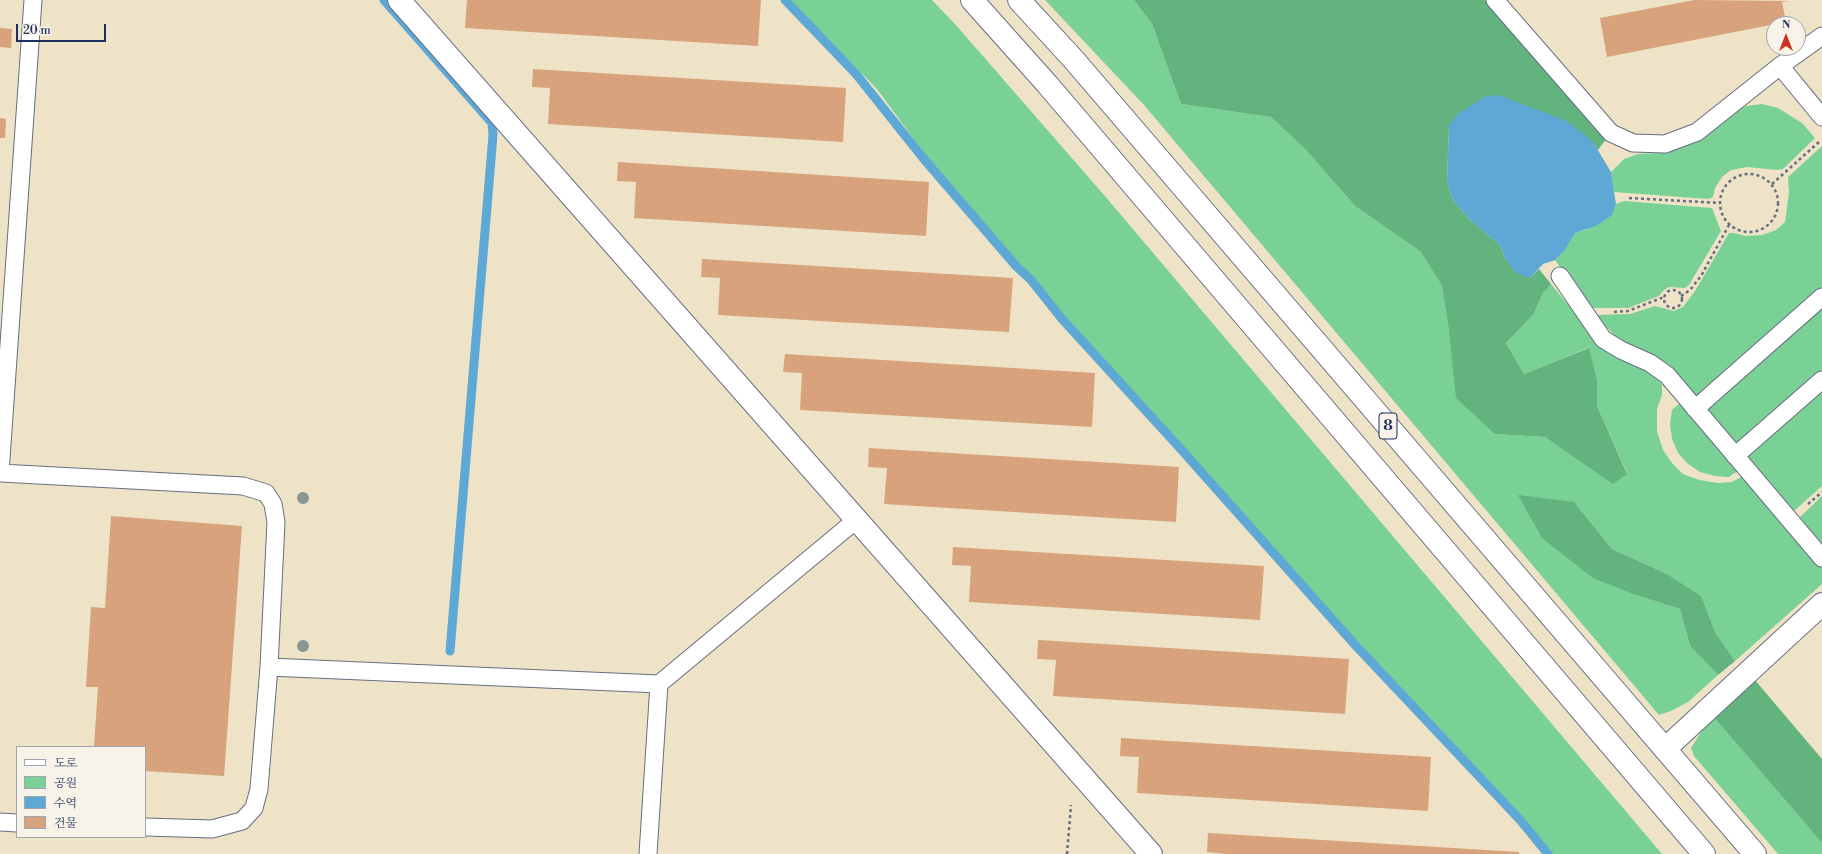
<!DOCTYPE html>
<meta charset="utf-8">
<style>
body{margin:0}
#map{position:relative;width:1822px;height:854px;overflow:hidden;background:#eee3c6;font-family:"Libre Bodoni","Noto Serif KR",serif}
canvas{display:block}
.legend{position:absolute;left:16px;top:746px;width:130px;height:92px;box-sizing:border-box;background:#f7f3e8;border:1px solid #9fa5b1;margin:0;padding:5px 7px;list-style:none;font-size:12px;color:#1b2f5e}
.legend li{display:flex;align-items:center;gap:8px;height:20px}
.legend b{width:20px;border:1px solid #9fa5b1}
.north{position:absolute;left:1766px;top:16px;width:40px;height:40px;box-sizing:border-box;background:#f7f3e8;border:1px solid #9fa5b1;border-radius:50%;rotate:0deg;font-size:11px;font-weight:700;line-height:16px;text-align:center;color:#1b2f5e}
.north::after{content:'';display:block;margin:auto;width:14px;height:18px;background:#c8321e;clip-path:polygon(50% 0,100% 100%,50% 72%,0 100%)}
.scale{position:absolute;left:16px;top:24px;width:90px;height:18px;box-sizing:border-box;border:2px solid #1b2f5e;border-top:0;padding-left:5px;font-size:12px;line-height:14px;white-space:nowrap;color:#1b2f5e;-webkit-text-stroke:3px #f7f3e8;paint-order:stroke}
</style>
<div id="map">
<canvas width="1822" height="854"></canvas>
<ul class="legend">
<li><b style="height:5px;background:#fff"></b>도로</li>
<li><b style="height:11px;background:#79d195"></b>공원</li>
<li><b style="height:11px;background:#5da8d5"></b>수역</li>
<li><b style="height:11px;background:#d8a27d"></b>건물</li>
</ul>
<div class="north">N</div>
<div class="scale">20 m</div>
</div>
<script>
const ctx = document.querySelector('canvas').getContext('2d');
ctx.lineJoin = 'round';
function fill(path, color) {
  ctx.fillStyle = color;
  ctx.fill(path, 'evenodd');
}
function poly(rows) {
  const path = new Path2D();
  for (const r of rows) {
    if (r.length === 3) {
      path.moveTo(r[0] + r[2], r[1]);
      path.arc(r[0], r[1], r[2], 0, 2 * Math.PI);
      continue;
    }
    path.moveTo(r[0], r[1]);
    for (let i = 2; i < r.length; i += 2) path.lineTo(r[i], r[i + 1]);
  }
  return path;
}
function stroke(path, color, width, dash) {
  ctx.strokeStyle = color;
  ctx.lineWidth = width;
  ctx.lineCap = dash ? 'butt' : 'round';
  ctx.setLineDash(dash || []);
  ctx.stroke(path);
}
function write(font, color, halo, rows, align = 'center') {
  ctx.font = font + ' "Libre Bodoni",serif';
  ctx.lineWidth = 3.5;
  ctx.setLineDash([]);
  ctx.textBaseline = 'middle';
  ctx.strokeStyle = halo;
  ctx.fillStyle = color;
  for (const [text, x, y, turn = 0] of rows) {
    ctx.save();
    ctx.translate(x, y);
    ctx.rotate((+turn || 0) * Math.PI / 180);
    ctx.textAlign = isNaN(turn) ? turn : align;
    if (halo) ctx.strokeText(text, 0, 0);
    ctx.fillText(text, 0, 0);
    ctx.restore();
  }
}
fill(poly([
 [789,0,932,0,955,24,1104,195,1662,854,1552,854,1523,818,1359,644,1065,317,1032,277,1017,263,926,156,877,89],
 [1045,0,1134,0,1152,24,1181,104,1271,117,1306,150,1355,206,1421,252,1442,286,1449,331,1495,434,1545,437,1576,457,1627,473,1597,406,1597,380,1588,348,1524,374,1506,343,1533,315,1543,293,1551,284,1598,341,1658,379,1662,385,1662,395,1657,409,1657,431,1663,450,1672,463,1683,474,1699,480,1718,483,1732,482,1743,476,1822,568,1822,584,1735,661,1715,632,1700,596,1667,574,1612,549,1574,502,1636,595,1680,609,1690,646,1718,675,1688,702,1671,711,1659,715,1144,105],
 [1762,104,1778,108,1802,123,1815,138,1783,169,1777,170,1747,167,1731,170,1722,177,1715,188,1713,197,1708,199,1614,192,1611,172,1624,159,1638,154,1662,153,1678,148,1746,106],
 [1822,146,1822,292,1695,401,1620,341,1595,315,1630,314,1655,306,1674,311,1683,307,1695,291,1729,233,1735,233,1745,236,1762,235,1776,230,1785,222,1789,192,1788,177],
 [1624,201,1712,208,1721,231,1689,285,1685,288,1669,287,1664,290,1659,296,1628,308,1590,308,1555,260,1565,250,1575,233,1586,230,1612,215,1616,204],
 [1822,309,1822,371,1738,444,1734,445,1706,411,1708,408],
 [1822,389,1822,486,1795,510,1791,511,1746,461,1746,454],
 [1681,402,1739,470,1729,477,1715,476,1700,472,1688,464,1678,453,1672,439,1670,424,1672,410],
 [1822,496,1822,549,1798,519],
 [1712,715,1822,843,1822,854,1778,854,1694,756,1691,748]
]), '#79d195');
fill(poly([
 [1134,0,1485,0,1518,37,1609,135,1598,150,1593,142,1449,125,1447,182,1453,200,1469,219,1500,245,1506,260,1530,278,1539,269,1551,284,1543,293,1533,315,1506,343,1524,374,1589,348,1597,380,1597,406,1627,474,1613,484,1545,437,1495,434,1456,398,1449,331,1442,286,1421,252,1355,206,1306,150,1271,117,1181,104,1152,24],
 [1518,495,1574,502,1612,549,1667,574,1701,596,1715,632,1735,661,1718,675,1690,646,1680,609,1636,595,1593,578,1542,538],
 [1754,679,1822,759,1822,843,1712,715]
]), '#62b37e');
fill(poly([
 [1498,95,1567,121,1593,142,1611,172,1614,192,1616,204,1612,215,1596,226,1575,233,1565,250,1555,260,1543,264,1530,278,1516,273,1506,260,1500,245,1469,219,1453,200,1447,182,1449,125,1459,113,1484,97]
]), '#5da8d5');
stroke(poly([
 [384,0,492,123,493,135,450,651],
 [785,0,856,74,923,158,1016,266,1031,280,1062,319,1178,446,1357,647,1521,821,1548,854]
]), '#5da8d5', 9);
fill(poly([
 [467,0,761,0,758,46,465,28],
 [1694,0,1789,1,1782,2,1786,22,1607,57,1600,18],
 [0,28,12,29,11,48,0,47],
 [533,69,846,88,843,142,548,124,550,88,532,87],
 [0,118,6,119,5,138,0,138],
 [618,162,929,182,926,236,634,218,636,182,617,181],
 [702,259,1013,278,1009,332,718,315,720,278,701,277],
 [785,354,1095,373,1092,427,800,410,802,373,783,372],
 [869,448,1179,467,1176,522,884,504,887,468,868,467],
 [111,516,242,526,224,776,145,771,145,747,94,747,98,687,86,687,91,607,105,608],
 [953,547,1264,566,1260,620,969,602,971,566,952,565],
 [1038,640,1349,659,1345,714,1053,696,1056,660,1037,659],
 [1121,738,1431,757,1428,811,1137,793,1139,757,1120,756],
 [1208,833,1519,852,1519,854,1226,854,1207,852]
]), '#d8a27d');
const service = poly([
 [1495,0,1611,133,1633,143,1665,144,1697,132,1780,66],
 [1822,36,1780,66,1822,117],
 [1560,276,1603,339,1621,350,1650,363,1667,375,1822,558],
 [1695,409,1822,297],
 [1735,456,1822,380],
 [0,473,243,486,266,493,273,504,276,522,269,667,659,684],
 [0,473,33,0],
 [0,822,17,823],
 [145,827,212,829,242,821,254,808,259,789,269,667],
 [648,854,659,684,856,520]
]);
const minor = poly([
 [399,0,1151,854],
 [1665,749,1822,604]
]);
const motorway = poly([
 [972,0,1047,84,1704,854],
 [1019,0,1074,60,1755,854]
]);
stroke(service, '#656e82', 19);
stroke(minor, '#656e82', 24);
stroke(motorway, '#656e82', 24);
stroke(poly([
 [1749,203,29],
 [1772,184,1819,142],
 [1629,198,1720,203],
 [1673,299,9],
 [1681,296,1690,290,1701,276,1729,225],
 [1614,312,1628,311,1664,297],
 [1808,504,1822,492],
 [1067,854,1071,805]
]), '#656e82', 2.5, [3, 3]);
stroke(service, '#fff', 17);
stroke(minor, '#fff', 22);
stroke(motorway, '#fff', 22);
ctx.fillStyle = '#879794';
for (const [x, y] of [
 [303,498],
 [303,646]
]) {
  ctx.beginPath();
  ctx.arc(x, y, 6, 0, 2 * Math.PI);
  ctx.fill();
}
for (const [x, y, w] of [
 [1388,426,18]
]) {
  const box = new Path2D();
  box.roundRect(x - w / 2, y - 13, w, 26, 3);
  ctx.fillStyle = '#f7f3e8';
  ctx.fill(box);
  stroke(box, '#1b2f5e', 1);
}
write('bold 15px', '#1b2f5e', null, [
 ["8",1388,426]
]);
</script>
